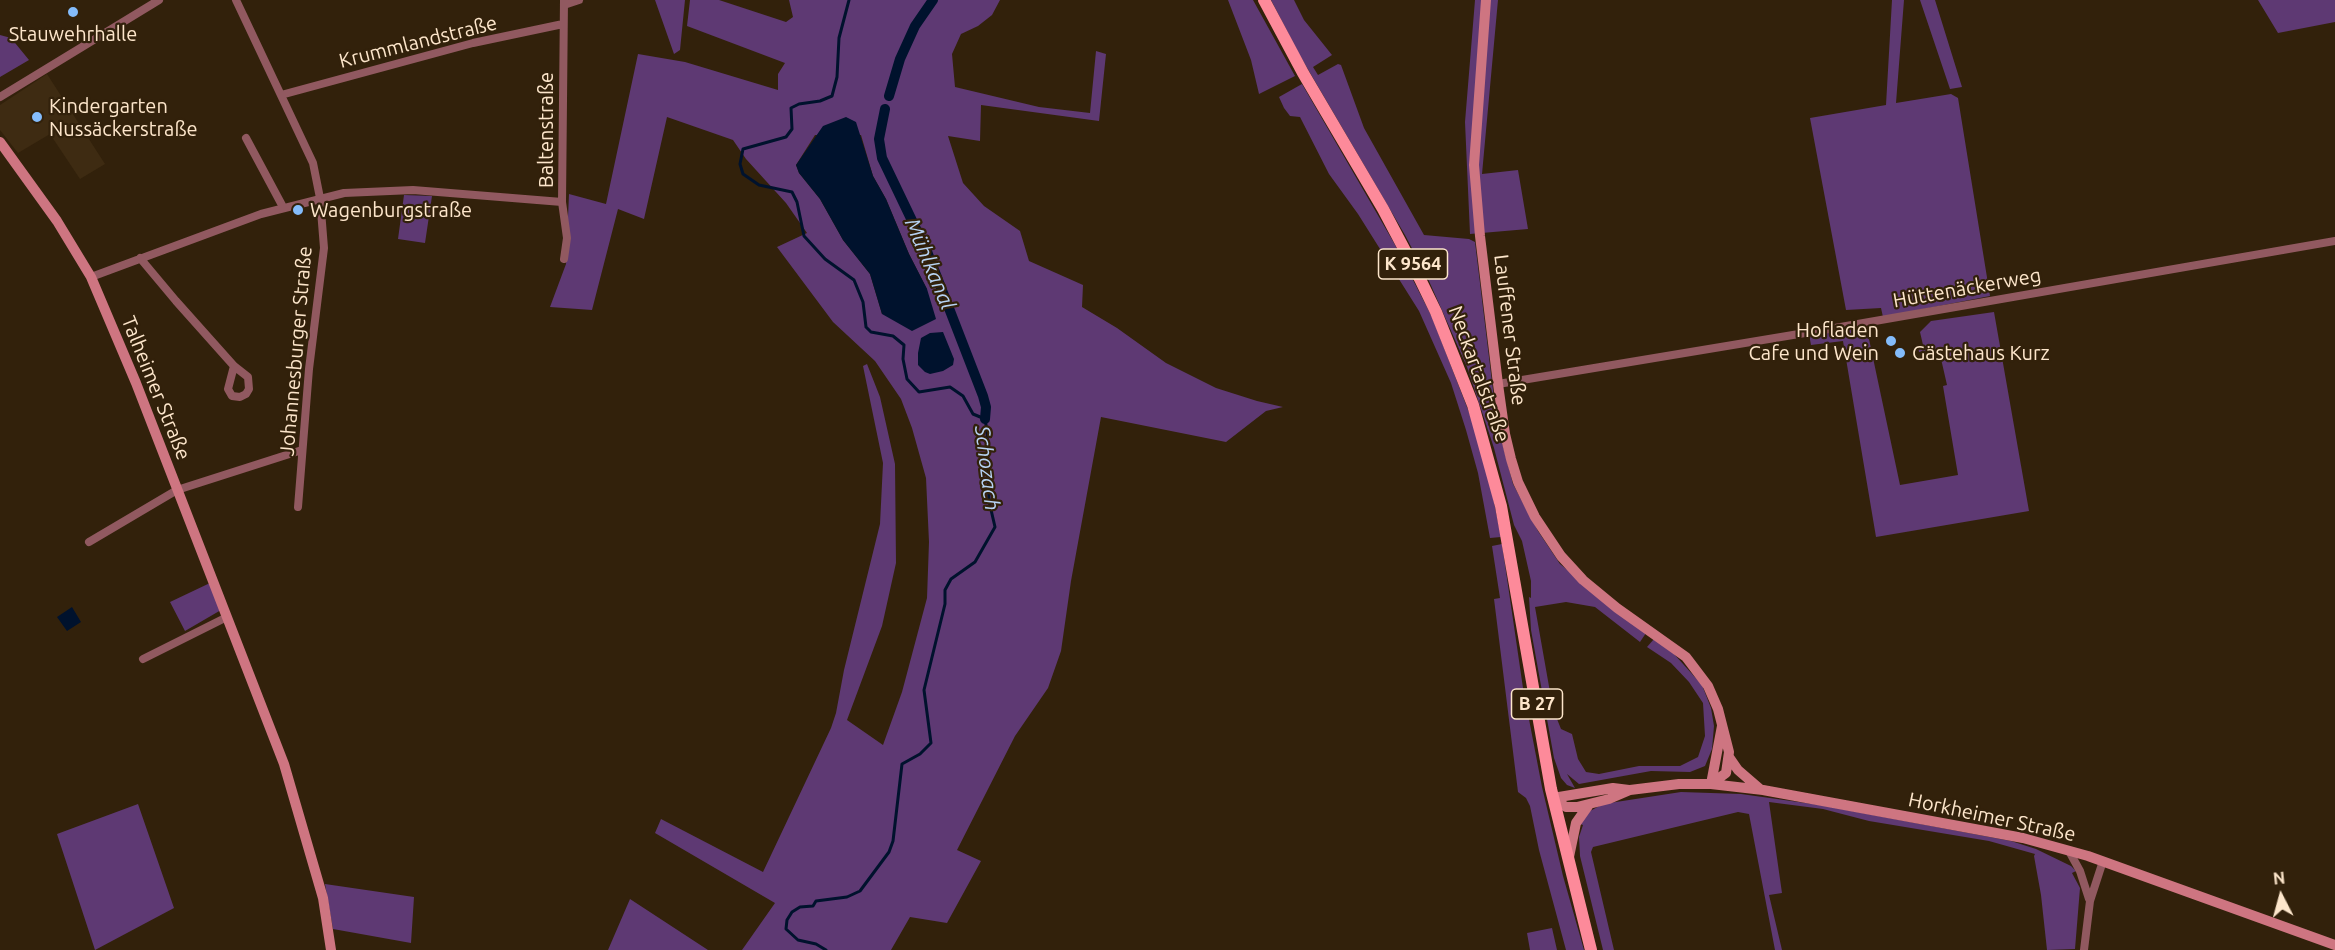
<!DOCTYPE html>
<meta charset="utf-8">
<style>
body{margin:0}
#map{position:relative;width:2335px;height:950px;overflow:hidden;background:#32210b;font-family:Ubuntu,sans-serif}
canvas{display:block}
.north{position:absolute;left:2251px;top:866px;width:60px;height:60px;-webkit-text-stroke:4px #32210b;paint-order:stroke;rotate:354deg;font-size:16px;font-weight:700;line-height:24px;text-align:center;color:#fde6cb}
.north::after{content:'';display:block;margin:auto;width:21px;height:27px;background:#fde6cb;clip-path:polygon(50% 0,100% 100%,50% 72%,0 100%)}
</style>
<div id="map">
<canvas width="2335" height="950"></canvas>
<div class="north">N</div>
</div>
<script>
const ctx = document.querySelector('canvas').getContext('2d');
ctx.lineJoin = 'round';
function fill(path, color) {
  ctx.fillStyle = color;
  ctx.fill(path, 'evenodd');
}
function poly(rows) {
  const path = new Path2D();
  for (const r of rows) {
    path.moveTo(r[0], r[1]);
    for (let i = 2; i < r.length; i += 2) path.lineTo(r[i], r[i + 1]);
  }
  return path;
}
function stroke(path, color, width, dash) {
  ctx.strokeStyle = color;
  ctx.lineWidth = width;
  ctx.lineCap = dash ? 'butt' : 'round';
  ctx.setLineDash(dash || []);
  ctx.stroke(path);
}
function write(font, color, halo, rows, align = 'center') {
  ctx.font = font + ' Ubuntu,sans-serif';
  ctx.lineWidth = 4.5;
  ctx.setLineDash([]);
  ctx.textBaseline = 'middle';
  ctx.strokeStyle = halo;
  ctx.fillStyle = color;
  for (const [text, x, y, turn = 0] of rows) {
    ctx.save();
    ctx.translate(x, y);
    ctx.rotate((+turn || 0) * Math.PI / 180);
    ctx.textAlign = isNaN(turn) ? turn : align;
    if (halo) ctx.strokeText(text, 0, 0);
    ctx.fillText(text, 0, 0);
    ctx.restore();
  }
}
fill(poly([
 [47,74,105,164,80,179,50,134,18,153,0,130,0,105]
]), '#3e2b12');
fill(poly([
 [655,0,685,0,680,50,674,54],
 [690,0,719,0,786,22,793,17,789,0,1000,0,992,15,978,26,961,34,952,54,955,87,1039,107,1090,113,1096,51,1106,54,1099,121,981,105,980,141,948,136,963,183,984,206,1020,231,1029,261,1083,285,1082,307,1117,328,1166,363,1216,388,1257,401,1283,407,1266,411,1226,442,1101,417,1071,581,1061,651,1048,688,1015,736,957,850,981,861,947,923,910,917,891,950,742,950,775,903,655,833,661,819,763,872,831,728,836,713,844,670,880,524,883,463,863,366,867,364,880,397,895,464,896,563,882,626,847,720,883,745,902,692,927,598,929,542,926,478,912,428,901,399,875,361,833,322,777,247,807,233,786,203,746,159,733,140,667,117,644,219,618,209,592,310,550,307,566,264,569,194,606,204,638,54,685,62,778,90,778,74,785,63,687,26],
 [815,135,861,135,873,176,886,199,909,254,927,289,882,314,870,274,843,240,820,199,799,173,796,165],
 [1228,0,1253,0,1295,76,1259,94,1251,60],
 [1271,0,1294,0,1304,20,1332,55,1313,67,1318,75,1338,64,1341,65,1364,128,1424,235,1469,239,1475,242,1497,423,1513,484,1538,531,1560,564,1646,633,1640,642,1595,607,1566,602,1535,607,1553,709,1561,729,1572,734,1578,759,1586,772,1599,774,1639,766,1680,766,1698,757,1705,736,1703,703,1689,682,1671,663,1647,647,1654,639,1674,654,1702,685,1711,708,1714,726,1712,749,1705,766,1690,772,1651,771,1579,784,1567,774,1575,788,1567,785,1561,778,1554,758,1531,630,1529,597,1531,598,1531,581,1522,541,1514,525,1494,448,1467,367,1429,281,1405,235,1299,54],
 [1475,0,1498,0,1482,174,1518,170,1528,229,1470,234,1465,122],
 [1892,0,1904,0,1896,103,1951,94,1958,98,1990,296,1883,317,1881,308,1846,310,1810,118,1886,105],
 [1920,0,1935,0,1962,87,1950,89],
 [2258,0,2335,0,2335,22,2278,33],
 [0,35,11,38,29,60,0,77],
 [1302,84,1394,243,1432,317,1472,420,1493,497,1501,537,1490,538,1478,473,1466,430,1451,383,1419,311,1358,214,1329,174,1300,117,1290,116,1284,108,1279,97],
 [404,195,432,196,425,243,398,239],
 [1994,312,2029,511,1876,537,1843,341,1811,345,1809,334,1866,325,1900,485,1958,475,1943,386,1947,385,1939,350,1919,352,1918,346,1923,345,1920,332,1931,321],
 [1502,544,1523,688,1542,787,1563,876,1584,950,1566,950,1539,850,1530,806,1526,798,1518,792,1494,599,1500,598,1492,546],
 [210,583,221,610,185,631,170,602],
 [1681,792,1741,794,1820,805,2011,841,2036,849,2071,866,2076,871,2072,873,2080,888,2075,949,2047,950,2041,895,2034,856,2035,854,1989,841,1869,821,1823,809,1769,802,1782,893,1769,895,1782,950,1775,950,1749,814,1738,812,1593,847,1591,852,1614,950,1603,950,1580,856,1579,837,1583,825,1580,824,1590,811,1603,804],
 [138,804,174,908,95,950,57,834],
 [325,884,414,897,411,943,333,929],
 [630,899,708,950,608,950],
 [1552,928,1557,950,1530,950,1527,933]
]), '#5e3973');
fill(poly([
 [846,117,856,122,873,176,886,199,909,254,927,289,936,319,912,331,882,314,870,274,843,240,820,199,799,173,796,165,823,126],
 [943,332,954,359,953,365,943,371,930,374,925,372,918,365,918,353,921,338,930,333],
 [72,607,81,622,67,631,57,617]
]), '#00122d');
stroke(poly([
 [826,950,816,944,798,940,786,929,787,920,792,912,800,907,813,906,816,901,847,897,860,891,889,852,893,841,902,764,920,754,931,743,924,690,945,604,945,590,951,579,975,562,995,527,989,501,987,431,985,419,973,414,963,396,950,387,919,392,907,379,903,359,904,345,893,336,871,332,866,327,863,302,854,280,825,259,804,236,797,202,792,192,759,185,743,174,740,164,743,149,786,137,792,129,791,108,799,104,820,101,832,96,837,77,839,38,849,0]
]), '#00122d', 3);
stroke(poly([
 [889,96,900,59,915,26,933,0],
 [885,109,879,139,882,158,928,254,983,396,986,407,985,419]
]), '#00122d', 10);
stroke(poly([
 [236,0,313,163,320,198,324,248,309,369,298,507],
 [564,0,562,202,567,238,564,259],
 [564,5,579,0],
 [281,95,473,43,563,24],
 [0,97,159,0],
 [246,138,283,207],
 [140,258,176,301,234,366,248,377,249,389,246,394,240,397,232,396,228,389,234,366],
 [91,277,261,214,344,193,413,190,562,202],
 [1498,384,1829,329,2335,241],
 [89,542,177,490,302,450],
 [143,659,227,617],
 [2069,851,2080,871,2089,899],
 [2084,950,2090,901,2103,861]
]), '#915960', 8);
stroke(poly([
 [1486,0,1474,165,1480,236,1498,384,1505,434,1511,459,1518,482,1535,517,1561,556,1583,580,1617,608,1686,657,1708,686,1718,709,1729,752,1726,773,1711,784],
 [0,142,57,221,91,277,136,383,284,764,323,898,331,950],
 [1729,757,1738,770,1760,789],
 [1711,784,1722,726],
 [1553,798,1566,807,1577,807,1609,799,1630,790,1679,784,1711,784,1763,790,1953,825,2023,838,2088,856,2335,945],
 [1553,798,1613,788,1629,790],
 [1569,857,1576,823,1588,806]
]), '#ce7581', 10);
stroke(poly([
 [1264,0,1303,73,1383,209,1420,279,1436,312,1473,405,1501,506,1551,789,1591,950]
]), '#fd8a9a', 12);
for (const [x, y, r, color] of [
 [73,12,6,"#84bcfb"],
 [37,117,6,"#84bcfb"],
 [298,210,6,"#84bcfb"],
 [1891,341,6,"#84bcfb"],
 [1900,353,6,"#84bcfb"]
]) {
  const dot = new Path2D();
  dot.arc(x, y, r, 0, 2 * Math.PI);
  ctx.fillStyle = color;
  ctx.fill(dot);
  stroke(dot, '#32210b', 2);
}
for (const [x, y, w] of [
 [1413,264,69],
 [1537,704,51]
]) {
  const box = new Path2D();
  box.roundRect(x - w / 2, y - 15, w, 30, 4.5);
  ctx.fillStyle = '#32210b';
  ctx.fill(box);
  stroke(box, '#fde6cb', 1.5);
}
write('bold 18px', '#fde6cb', null, [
 ["K 9564",1413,264],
 ["B 27",1537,704]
]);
write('20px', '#fde6cb', '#32210b', [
 ["Stauwehrhalle",73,34,"center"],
 ["Kindergarten",49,106],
 ["Nussäckerstraße",49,129],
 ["Wagenburgstraße",310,210],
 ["Hofladen",1879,330,"right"],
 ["Cafe und Wein",1879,353,"right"],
 ["Gästehaus Kurz",1912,353]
], 'left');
write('20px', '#fde6cb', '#32210b', [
 ["Krummlandstraße",418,42,-14],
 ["Baltenstraße",546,130,-90],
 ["Hüttenäckerweg",1967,288,-10],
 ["Lauffener Straße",1510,330,83],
 ["Johannesburger Straße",296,351,-85],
 ["Neckartalstraße",1479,374,70],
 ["Talheimer Straße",156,388,68],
 ["Horkheimer Straße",1992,817,12]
]);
write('italic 21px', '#b7d3f3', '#32210b', [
 ["Mühlkanal",930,264,67],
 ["Schozach",987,468,83]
]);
</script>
